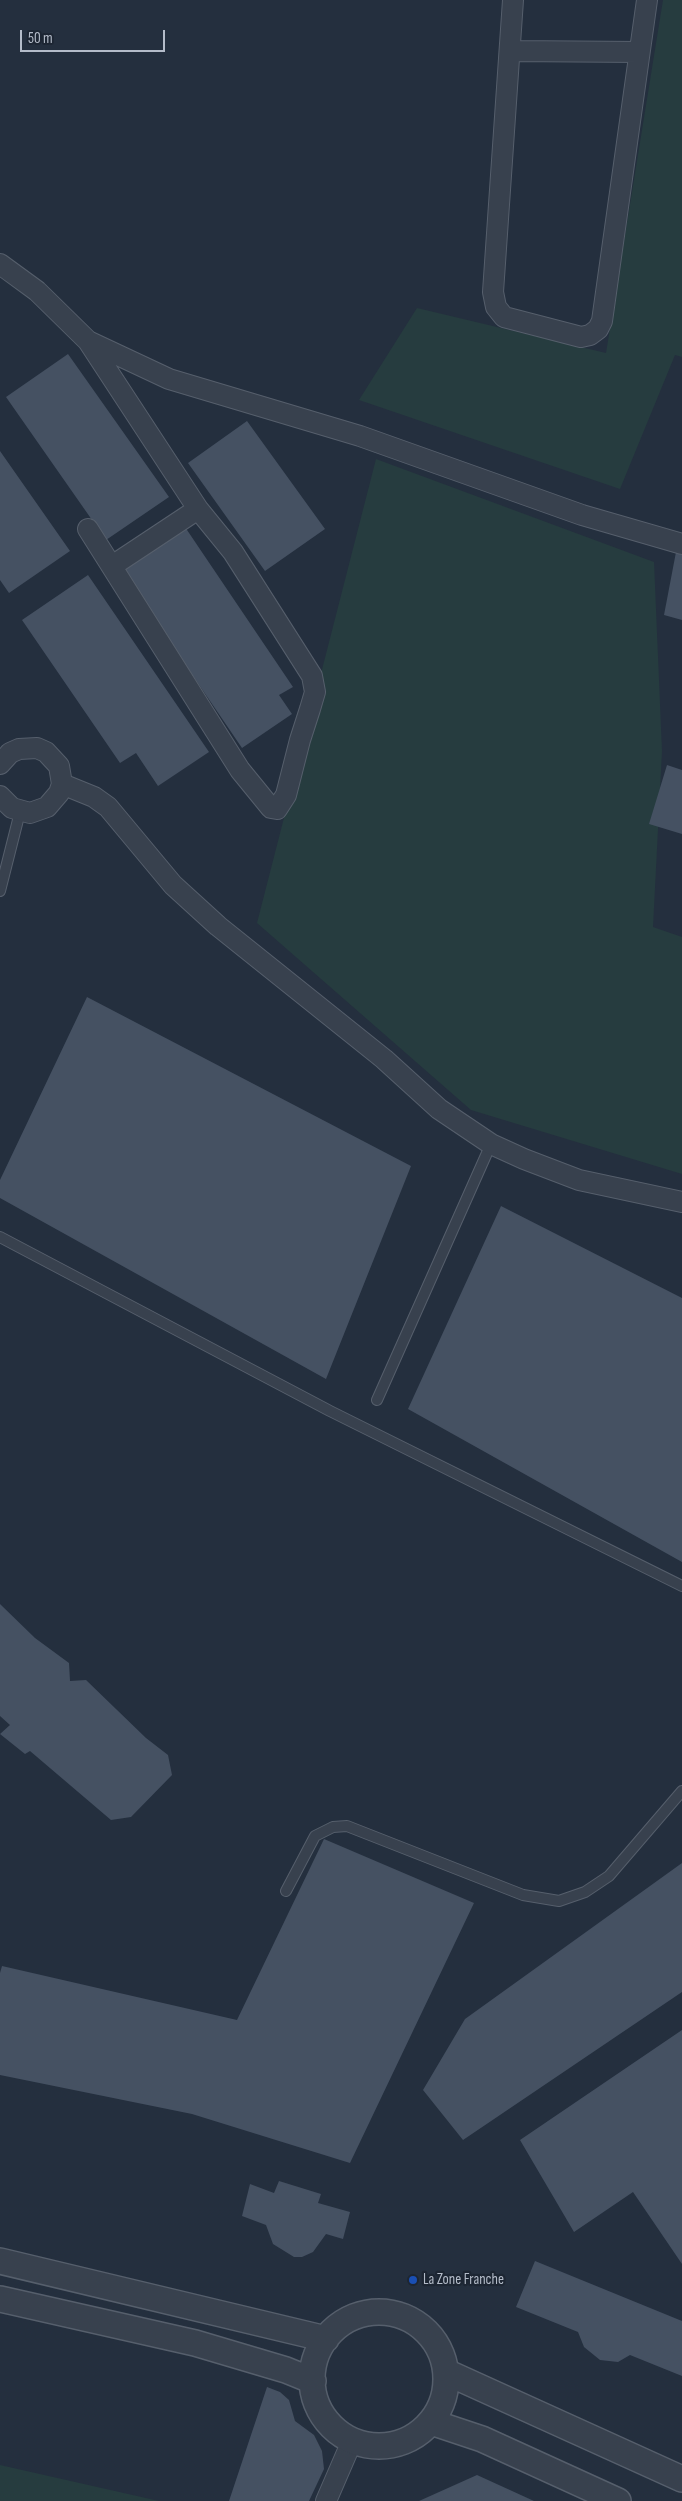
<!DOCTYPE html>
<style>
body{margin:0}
#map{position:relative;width:682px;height:2501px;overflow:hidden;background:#242f3e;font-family:"Sofia Sans Condensed",sans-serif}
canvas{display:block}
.scale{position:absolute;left:20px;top:30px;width:145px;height:22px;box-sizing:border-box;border:2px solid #b4bcc9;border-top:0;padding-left:6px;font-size:15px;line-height:18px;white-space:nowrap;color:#b4bcc9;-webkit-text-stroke:4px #1d2633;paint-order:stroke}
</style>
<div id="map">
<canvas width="682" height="2501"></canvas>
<div class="scale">50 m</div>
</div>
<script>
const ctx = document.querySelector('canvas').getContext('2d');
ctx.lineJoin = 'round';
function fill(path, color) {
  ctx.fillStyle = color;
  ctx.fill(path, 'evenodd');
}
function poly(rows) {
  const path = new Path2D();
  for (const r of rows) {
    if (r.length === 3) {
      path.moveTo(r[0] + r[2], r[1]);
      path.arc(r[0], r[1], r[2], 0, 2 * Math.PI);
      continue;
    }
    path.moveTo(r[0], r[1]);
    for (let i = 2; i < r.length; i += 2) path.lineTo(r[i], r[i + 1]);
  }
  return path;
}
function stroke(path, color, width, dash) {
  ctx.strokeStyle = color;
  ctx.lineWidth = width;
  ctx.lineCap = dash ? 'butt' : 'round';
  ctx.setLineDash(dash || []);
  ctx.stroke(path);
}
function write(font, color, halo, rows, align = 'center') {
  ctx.font = font + ' "Sofia Sans Condensed",sans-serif';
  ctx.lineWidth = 4.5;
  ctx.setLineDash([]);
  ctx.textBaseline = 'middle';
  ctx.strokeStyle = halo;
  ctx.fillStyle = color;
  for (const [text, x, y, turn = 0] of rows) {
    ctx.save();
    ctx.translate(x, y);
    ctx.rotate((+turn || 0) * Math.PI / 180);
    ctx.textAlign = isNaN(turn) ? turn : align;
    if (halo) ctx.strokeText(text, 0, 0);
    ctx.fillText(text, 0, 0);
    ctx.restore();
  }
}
fill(poly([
 [663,0,682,0,682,357,675,355,620,489,359,400,417,308,606,353],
 [376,459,654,562,662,751,653,927,682,937,682,1174,471,1110,257,923],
 [0,2465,159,2501,0,2501]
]), '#263c3f');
fill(poly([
 [68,354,169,497,106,540,6,397],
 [247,421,325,529,265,571,188,463],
 [0,451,70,551,9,593,0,580],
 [185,527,293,687,279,695,292,714,242,748,121,570],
 [676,552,682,553,682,620,664,615],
 [88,575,209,752,158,786,136,753,120,763,22,620],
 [667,765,682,770,682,834,649,824],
 [87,997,411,1166,326,1379,0,1198,0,1180],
 [501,1206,682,1298,682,1562,408,1409],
 [0,1604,35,1638,69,1663,70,1681,86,1680,146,1738,168,1755,172,1775,131,1817,111,1820,30,1751,25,1754,0,1734,10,1725,0,1716],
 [324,1839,474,1903,350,2163,192,2114,0,2075,0,1973,2,1966,237,2020],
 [682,1863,682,1992,463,2140,423,2090,465,2019],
 [682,2030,682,2264,633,2192,574,2232,520,2140],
 [279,2181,321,2194,318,2203,350,2212,343,2239,326,2234,313,2252,302,2257,294,2257,273,2244,266,2225,242,2216,250,2184,274,2193],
 [535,2261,682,2321,682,2376,630,2355,618,2362,600,2360,584,2347,578,2332,516,2307],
 [267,2387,280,2392,289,2400,295,2421,314,2435,322,2451,324,2469,309,2501,229,2501],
 [477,2475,534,2501,419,2501]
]), '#455162');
const service = poly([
 [0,891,20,812],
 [0,1237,330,1411,682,1586],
 [377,1400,491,1144],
 [286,1891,315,1836,333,1827,347,1826,523,1895,559,1901,585,1892,609,1876,682,1791]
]);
const minor = poly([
 [513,0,493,292,496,307,504,317,581,337,590,335,598,329,602,321,647,0],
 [511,51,639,52],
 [0,264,37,291,88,341,198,509,233,552,312,676,315,692,310,709,300,740,286,795,277,809,271,808,240,770,88,529],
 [88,341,169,379,360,436,582,515,682,544],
 [112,566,198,509],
 [0,764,10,753,19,749,37,748,46,752,59,766,62,784,59,793,47,807,30,813,12,808,0,796],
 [62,784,94,797,108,807,173,885,218,926,384,1059,439,1109,491,1144,524,1159,579,1180,682,1202],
 [326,2501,352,2441]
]);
const tertiary = poly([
 [0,2261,326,2339],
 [0,2299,195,2343,286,2370,313,2381],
 [379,2379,67],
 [446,2372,682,2479],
 [431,2422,482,2439,618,2501]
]);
stroke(service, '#565f6c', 12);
stroke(minor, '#565f6c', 22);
stroke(tertiary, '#565f6c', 28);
stroke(service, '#38414e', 10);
stroke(minor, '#38414e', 20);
stroke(tertiary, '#38414e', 25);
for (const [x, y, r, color] of [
 [413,2280,5,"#1a4fb4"]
]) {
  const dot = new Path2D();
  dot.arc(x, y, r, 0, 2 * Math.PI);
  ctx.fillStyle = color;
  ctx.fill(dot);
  stroke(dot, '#1d2633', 2);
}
write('15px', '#b4bcc9', '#1d2633', [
 ["La Zone Franche",423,2280]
], 'left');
</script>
